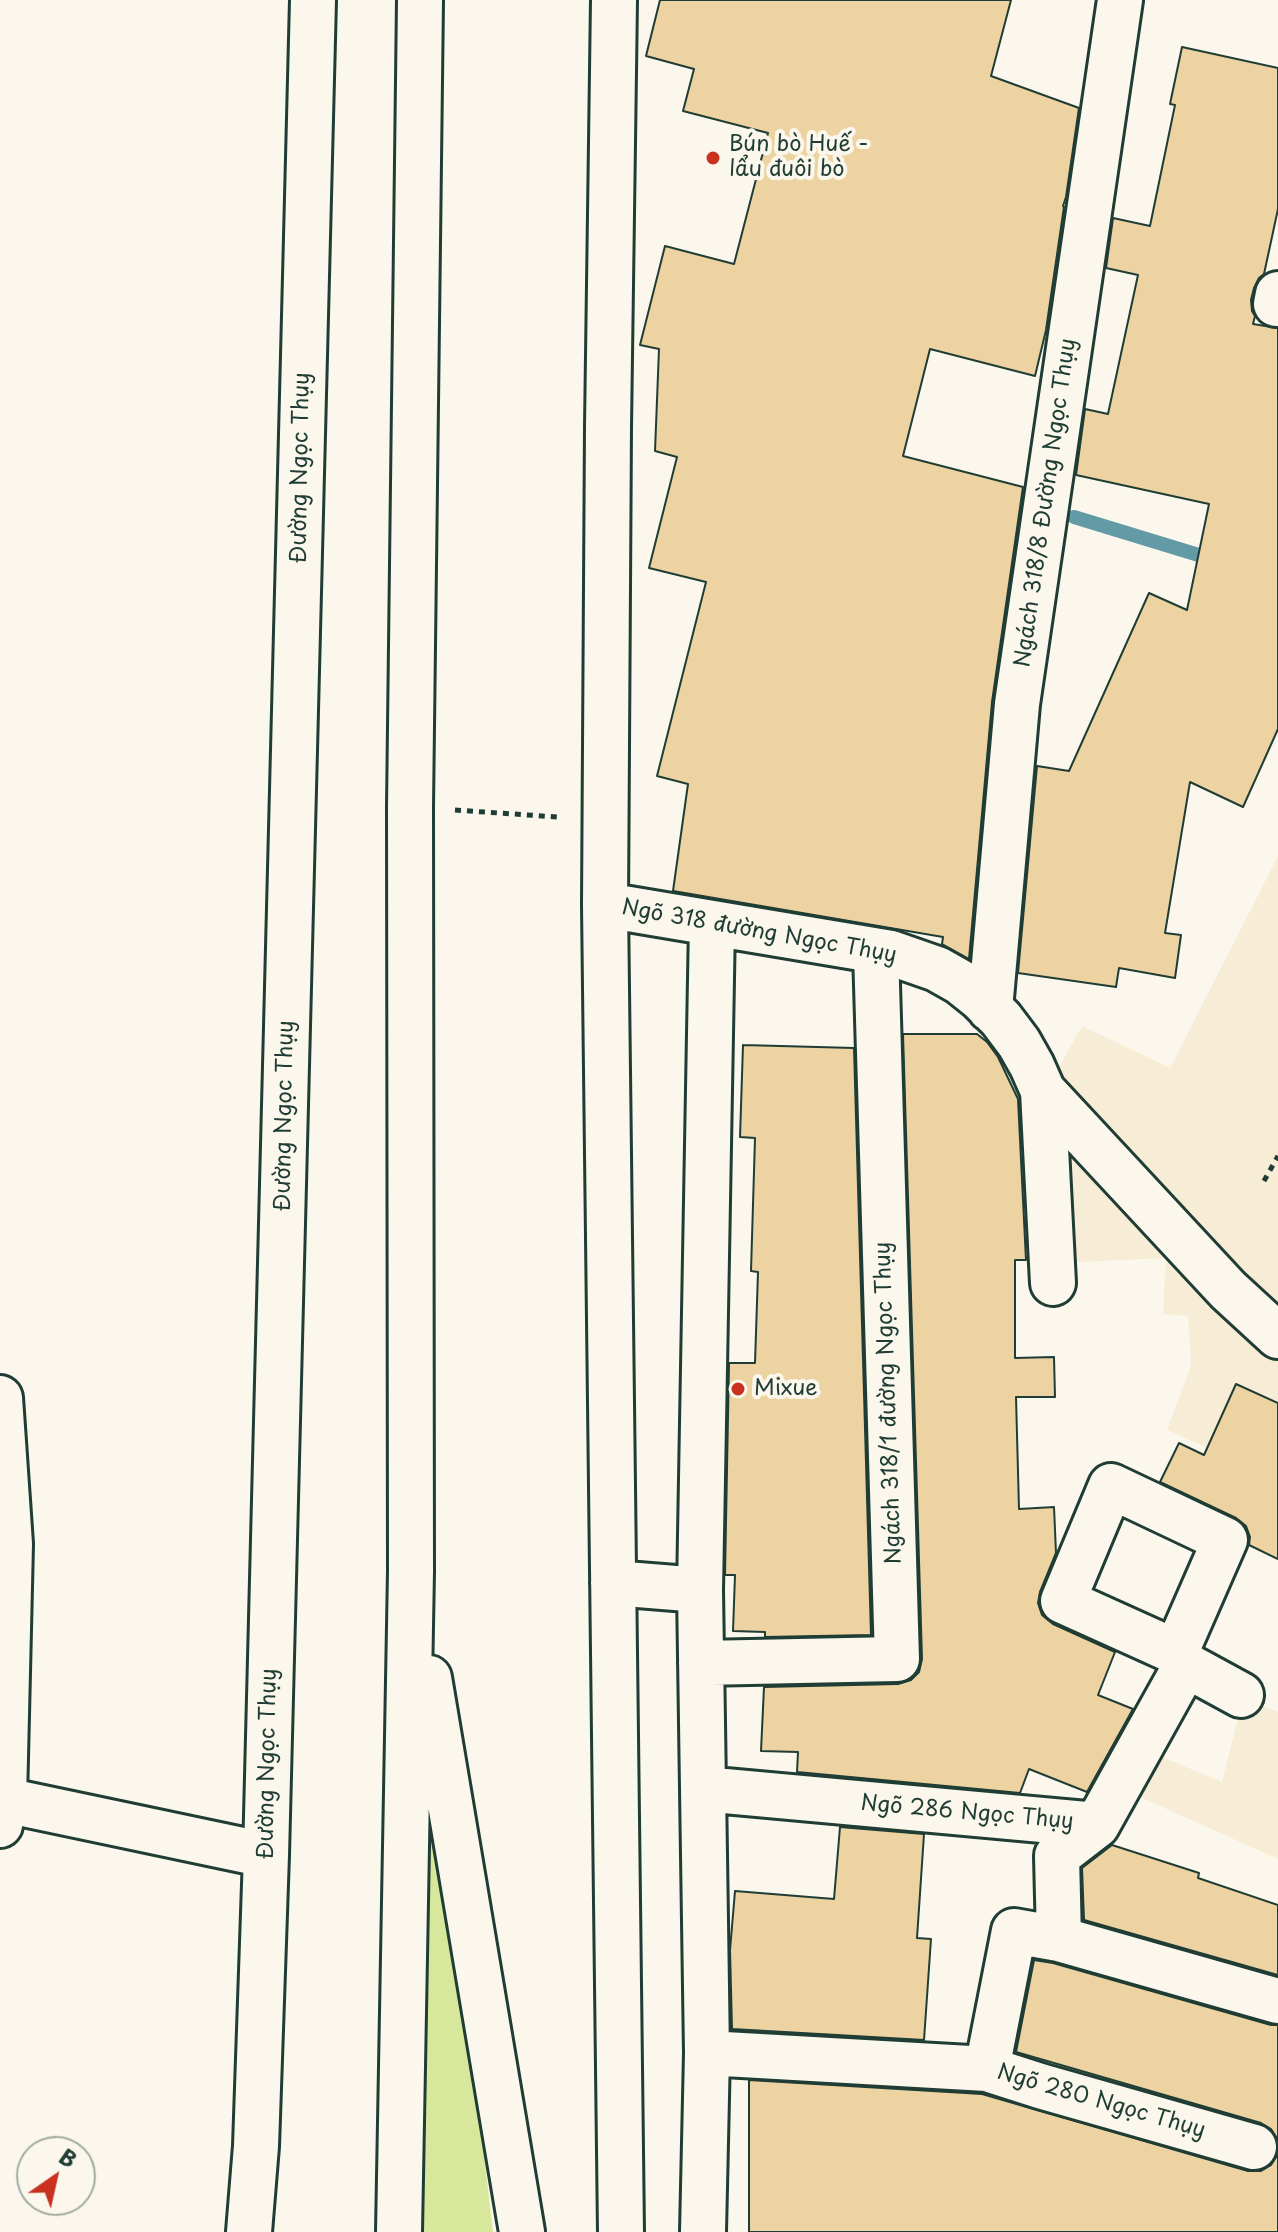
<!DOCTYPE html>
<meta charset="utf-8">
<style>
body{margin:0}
#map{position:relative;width:1278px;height:2232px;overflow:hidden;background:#fbf7ec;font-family:"Playpen Sans",sans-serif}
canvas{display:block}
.north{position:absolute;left:16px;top:2136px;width:80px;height:80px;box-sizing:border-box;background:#fbf7ec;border:2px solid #a3ada2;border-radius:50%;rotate:34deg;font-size:22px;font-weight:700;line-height:32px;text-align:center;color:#1f3d34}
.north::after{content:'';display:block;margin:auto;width:28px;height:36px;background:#c8321e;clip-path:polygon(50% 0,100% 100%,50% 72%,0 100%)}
</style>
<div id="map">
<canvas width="1278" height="2232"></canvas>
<div class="north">B</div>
</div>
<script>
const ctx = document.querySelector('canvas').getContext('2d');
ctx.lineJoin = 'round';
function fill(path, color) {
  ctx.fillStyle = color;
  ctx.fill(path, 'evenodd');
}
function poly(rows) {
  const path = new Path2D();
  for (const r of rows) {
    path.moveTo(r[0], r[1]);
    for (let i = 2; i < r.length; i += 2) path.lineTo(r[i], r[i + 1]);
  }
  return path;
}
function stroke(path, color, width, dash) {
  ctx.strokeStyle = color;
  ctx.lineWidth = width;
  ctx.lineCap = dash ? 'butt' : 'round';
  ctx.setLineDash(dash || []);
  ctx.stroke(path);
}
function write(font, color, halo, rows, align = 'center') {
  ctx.font = font + ' "Playpen Sans",sans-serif';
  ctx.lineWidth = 8;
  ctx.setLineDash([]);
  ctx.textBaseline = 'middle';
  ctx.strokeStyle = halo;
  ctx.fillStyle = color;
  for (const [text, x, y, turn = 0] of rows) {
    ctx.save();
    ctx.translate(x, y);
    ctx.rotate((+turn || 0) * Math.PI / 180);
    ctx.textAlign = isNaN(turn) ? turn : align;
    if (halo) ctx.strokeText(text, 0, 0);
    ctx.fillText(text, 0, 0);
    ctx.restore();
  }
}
fill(poly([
 [1278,856,1278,1478,1167,1430,1191,1366,1188,1316,1163,1314,1166,1258,1058,1263,1050,1083,1082,1026,1170,1068],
 [1243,1699,1278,1712,1278,1859,1129,1792,1145,1750,1222,1782]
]), '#f7ecd6');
fill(poly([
 [428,1740,437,1747,493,2232,422,2232]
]), '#d7e79b');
stroke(poly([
 [1074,517,1215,560]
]), '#629ba5', 14);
const building = poly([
 [660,0,1011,0,991,76,1079,108,1066,197,1063,206,1064,207,1046,330,1035,376,930,349,903,456,1023,487,992,702,969,959,942,944,943,937,673,891,688,784,657,776,706,582,649,568,677,457,655,451,659,349,640,345,665,246,734,264,768,133,683,111,694,69,646,56,660,0],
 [1182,47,1278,68,1278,209,1264,274,1259,278,1254,288,1251,300,1252,311,1255,316,1253,324,1278,328,1278,729,1243,807,1190,782,1165,933,1181,935,1175,978,1119,968,1116,987,1018,973,1037,766,1069,771,1149,593,1187,610,1209,504,1076,475,1085,409,1108,414,1138,275,1106,268,1113,218,1150,226,1175,105,1170,104,1182,47],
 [903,1034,977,1034,987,1042,998,1057,1018,1099,1026,1260,1015,1260,1015,1358,1054,1357,1055,1397,1016,1397,1019,1509,1054,1507,1056,1553,1040,1592,1038,1603,1042,1615,1053,1624,1115,1652,1098,1695,1133,1709,1087,1792,1029,1769,1020,1793,797,1772,798,1752,761,1751,764,1687,898,1684,911,1680,919,1672,922,1659,903,1034],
 [743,1045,854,1048,871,1635,765,1637,765,1632,733,1631,735,1575,725,1575,729,1363,755,1363,758,1272,751,1271,755,1138,740,1137,743,1045],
 [1236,1384,1278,1403,1278,1559,1249,1545,1250,1537,1246,1526,1236,1518,1160,1482,1179,1443,1204,1455,1236,1384],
 [840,1827,924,1834,917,1938,931,1939,924,2040,732,2029,730,1950,735,1891,834,1899,840,1827],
 [1112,1845,1199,1873,1198,1878,1278,1905,1278,1975,1084,1920,1082,1868,1112,1845],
 [1034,1960,1053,1963,1271,2025,1278,2025,1278,2140,1271,2129,1261,2123,1016,2052,1034,1960],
 [749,2080,982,2094,1248,2171,1261,2171,1271,2165,1278,2154,1278,2232,749,2232,749,2080]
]);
fill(building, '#edd3a2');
stroke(building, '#1f3d34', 2);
const minor = poly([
 [614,0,608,427,605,905,621,2232],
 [1276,304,1278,294],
 [605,905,891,953,937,969,960,982,980,998,1001,1019,1019,1043,1032,1066,1043,1091,1053,1283],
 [990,1009,1017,704,1120,0],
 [1043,1091,1228,1290,1278,1336],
 [0,1398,10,1544,4,1800,0,1825],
 [613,1583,700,1590],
 [1176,1652,1225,1540,1111,1486,1063,1601,1176,1652,1186,1665,1241,1695],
 [701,1663,897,1659,876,951],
 [703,1789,1097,1825,1186,1665],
 [0,1799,266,1855],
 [1059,1939,1057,1856,1097,1825],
 [707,2053,987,2069,1040,2086,1254,2147],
 [987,2069,1014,1931,1059,1939,1278,2001],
 [249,2232,256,2146,266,1855,313,0],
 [703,2232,707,2053,700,1590,712,923]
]);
const major = poly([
 [429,1678,522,2232],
 [399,2232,411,1571,410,807,420,0]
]);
stroke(minor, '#1f3d34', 50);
stroke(major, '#1f3d34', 50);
stroke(poly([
 [455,810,557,817],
 [1264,1181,1278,1156]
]), '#1f3d34', 5, [6, 6]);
stroke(minor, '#fbf7ec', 44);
stroke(major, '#fbf7ec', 44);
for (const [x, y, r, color] of [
 [713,158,8,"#c8321e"],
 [738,1389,8,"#c8321e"]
]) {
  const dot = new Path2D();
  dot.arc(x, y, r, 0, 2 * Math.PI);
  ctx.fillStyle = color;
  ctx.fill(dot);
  stroke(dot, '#fbf7ec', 3);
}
write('22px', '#1f3d34', '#fbf7ec', [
 ["Bún bò Huế -",729,145],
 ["lẩu đuôi bò",729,170],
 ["Mixue",754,1389]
], 'left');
write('22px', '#1f3d34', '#fbf7ec', [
 ["Đường Ngọc Thụy",301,468,-89],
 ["Ngách 318/8 Đường Ngọc Thụy",1046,503,-82],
 ["Ngõ 318 đường Ngọc Thụy",759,932,10],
 ["Đường Ngọc Thụy",285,1116,-89],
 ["Ngách 318/1 đường Ngọc Thụy",889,1403,-92],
 ["Đường Ngọc Thụy",268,1764,-89],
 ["Ngõ 286 Ngọc Thụy",967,1813,5],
 ["Ngõ 280 Ngọc Thụy",1101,2102,16]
]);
</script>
